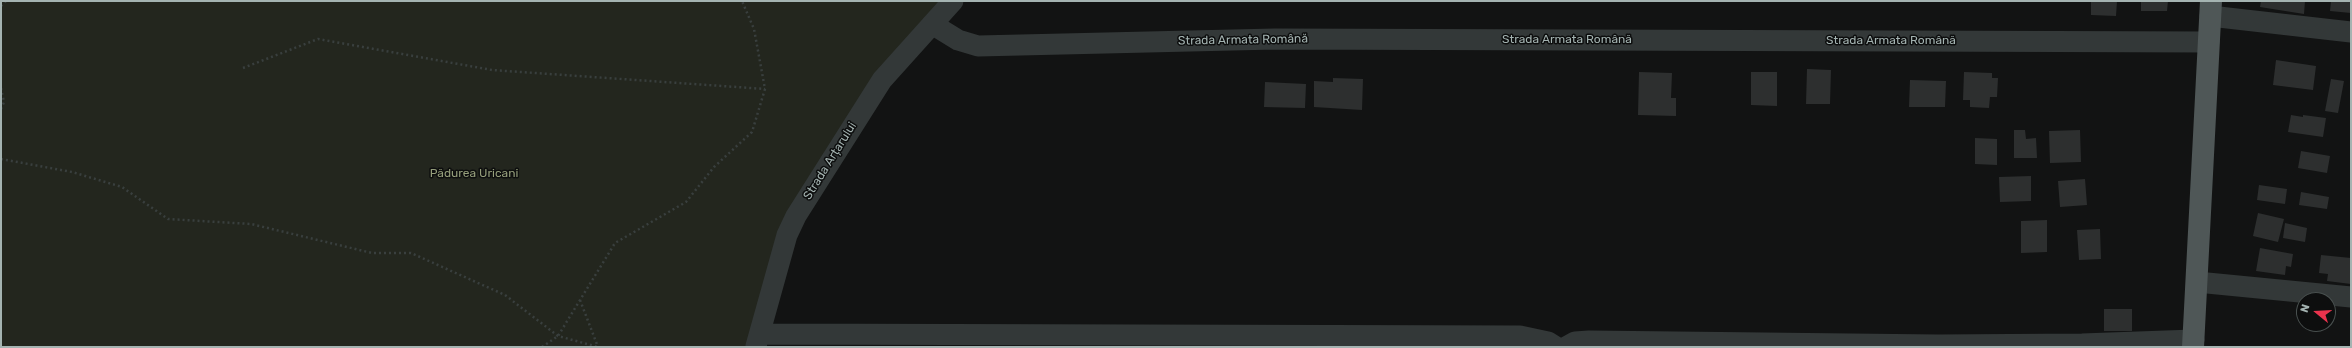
<!DOCTYPE html>
<meta charset="utf-8">
<style>
body{margin:0}
#map{position:relative;width:2352px;height:348px;overflow:hidden;background:#121313;font-family:Rubik,sans-serif}
canvas{display:block}
.frame{position:absolute;inset:0;border:2px solid #a4b3b1;pointer-events:none}
.north{position:absolute;left:2296px;top:292px;width:40px;height:40px;box-sizing:border-box;background:#0d0e0e;border:1px solid #49504f;border-radius:50%;rotate:288deg;font-size:11px;font-weight:700;line-height:16px;text-align:center;color:#a4b3b1}
.north::after{content:'';display:block;margin:auto;width:14px;height:18px;background:#e9334d;clip-path:polygon(50% 0,100% 100%,50% 72%,0 100%)}
</style>
<div id="map">
<canvas width="2352" height="348"></canvas>
<div class="frame"></div>
<div class="north">N</div>
</div>
<script>
const ctx = document.querySelector('canvas').getContext('2d');
ctx.lineJoin = 'round';
function fill(path, color) {
  ctx.fillStyle = color;
  ctx.fill(path, 'evenodd');
}
function poly(rows) {
  const path = new Path2D();
  for (const r of rows) {
    path.moveTo(r[0], r[1]);
    for (let i = 2; i < r.length; i += 2) path.lineTo(r[i], r[i + 1]);
  }
  return path;
}
function stroke(path, color, width, dash) {
  ctx.strokeStyle = color;
  ctx.lineWidth = width;
  ctx.lineCap = dash ? 'butt' : 'round';
  ctx.setLineDash(dash || []);
  ctx.stroke(path);
}
function write(font, color, halo, rows, align = 'center') {
  ctx.font = font + ' Rubik,sans-serif';
  ctx.lineWidth = 3;
  ctx.setLineDash([]);
  ctx.textBaseline = 'middle';
  ctx.strokeStyle = halo;
  ctx.fillStyle = color;
  for (const [text, x, y, turn = 0] of rows) {
    ctx.save();
    ctx.translate(x, y);
    ctx.rotate((+turn || 0) * Math.PI / 180);
    ctx.textAlign = isNaN(turn) ? turn : align;
    if (halo) ctx.strokeText(text, 0, 0);
    ctx.fillText(text, 0, 0);
    ctx.restore();
  }
}
fill(poly([
 [1,1,947,1,929,21,792,236,765,347,1,347]
]), '#23261e');
fill(poly([
 [2091,1,2117,1,2116,16,2091,15],
 [2141,1,2168,1,2167,11,2141,11],
 [2261,1,2305,1,2304,14,2260,7],
 [2331,1,2351,1,2351,13,2330,11],
 [2276,60,2316,66,2313,90,2273,85],
 [1807,69,1831,70,1830,104,1806,104],
 [1639,72,1672,73,1671,98,1676,98,1676,116,1638,115],
 [1751,72,1777,72,1777,106,1751,105],
 [1964,72,1992,73,1992,78,1998,78,1997,97,1990,97,1989,108,1970,107,1970,100,1963,100],
 [1333,78,1363,79,1362,110,1314,107,1314,81,1333,82],
 [2331,79,2344,81,2338,113,2325,111],
 [1910,80,1946,81,1945,107,1909,107],
 [1265,82,1306,84,1305,108,1264,107],
 [2291,115,2303,117,2303,115,2326,118,2323,137,2288,132],
 [2014,130,2025,130,2026,139,2036,138,2037,158,2014,158],
 [2080,130,2081,162,2050,163,2049,131],
 [1975,138,1997,139,1997,165,1975,164],
 [2301,151,2330,156,2327,173,2298,168],
 [2031,176,2031,201,2000,202,1999,177],
 [2085,179,2087,205,2060,207,2058,181],
 [2259,185,2287,189,2285,204,2257,200],
 [2301,192,2329,197,2327,209,2299,205],
 [2258,213,2284,219,2278,242,2253,236],
 [2047,220,2047,252,2021,253,2021,221],
 [2285,223,2307,228,2305,242,2283,238],
 [2100,229,2101,259,2079,260,2077,230],
 [2260,248,2293,254,2291,267,2286,266,2285,275,2256,271],
 [2321,255,2351,258,2351,284,2327,281,2328,274,2319,273],
 [2104,309,2132,309,2132,331,2104,331]
]), '#2d2f2f');
stroke(poly([
 [1,6,6,1],
 [243,68,318,39,492,70,765,89],
 [1,88,4,102,1,109],
 [1,159,72,172,122,187,168,219,251,224,372,253,411,253,505,295,558,336,598,347],
 [580,300,598,347],
 [542,347,558,336,615,243,686,202,714,167,752,132,765,89,754,29,742,1]
]), '#393f3e', 2.5, [2, 3]);
stroke(poly([
 [2210,16,2351,32],
 [932,24,958,40,978,46,1275,39,2209,42],
 [2197,282,2351,297],
 [761,334,1520,336,1548,342,1556,347],
 [756,346,787,235,796,216,882,80,953,1],
 [1566,347,1575,342,1589,341,1938,345,2082,344,2194,340]
]), '#333838', 21);
stroke(poly([
 [2193,347,2211,1]
]), '#4f5757', 22);
write('12px', '#a4b3b1', '#0d0e0e', [
 ["Strada Armata Română",1243,40,-1],
 ["Strada Armata Română",1567,40],
 ["Strada Armata Română",1891,41],
 ["Strada Arțarului",830,161,-58]
]);
write('12px', '#959e7b', '#0d0e0e', [
 ["Pădurea Uricani",474,174]
]);
</script>
